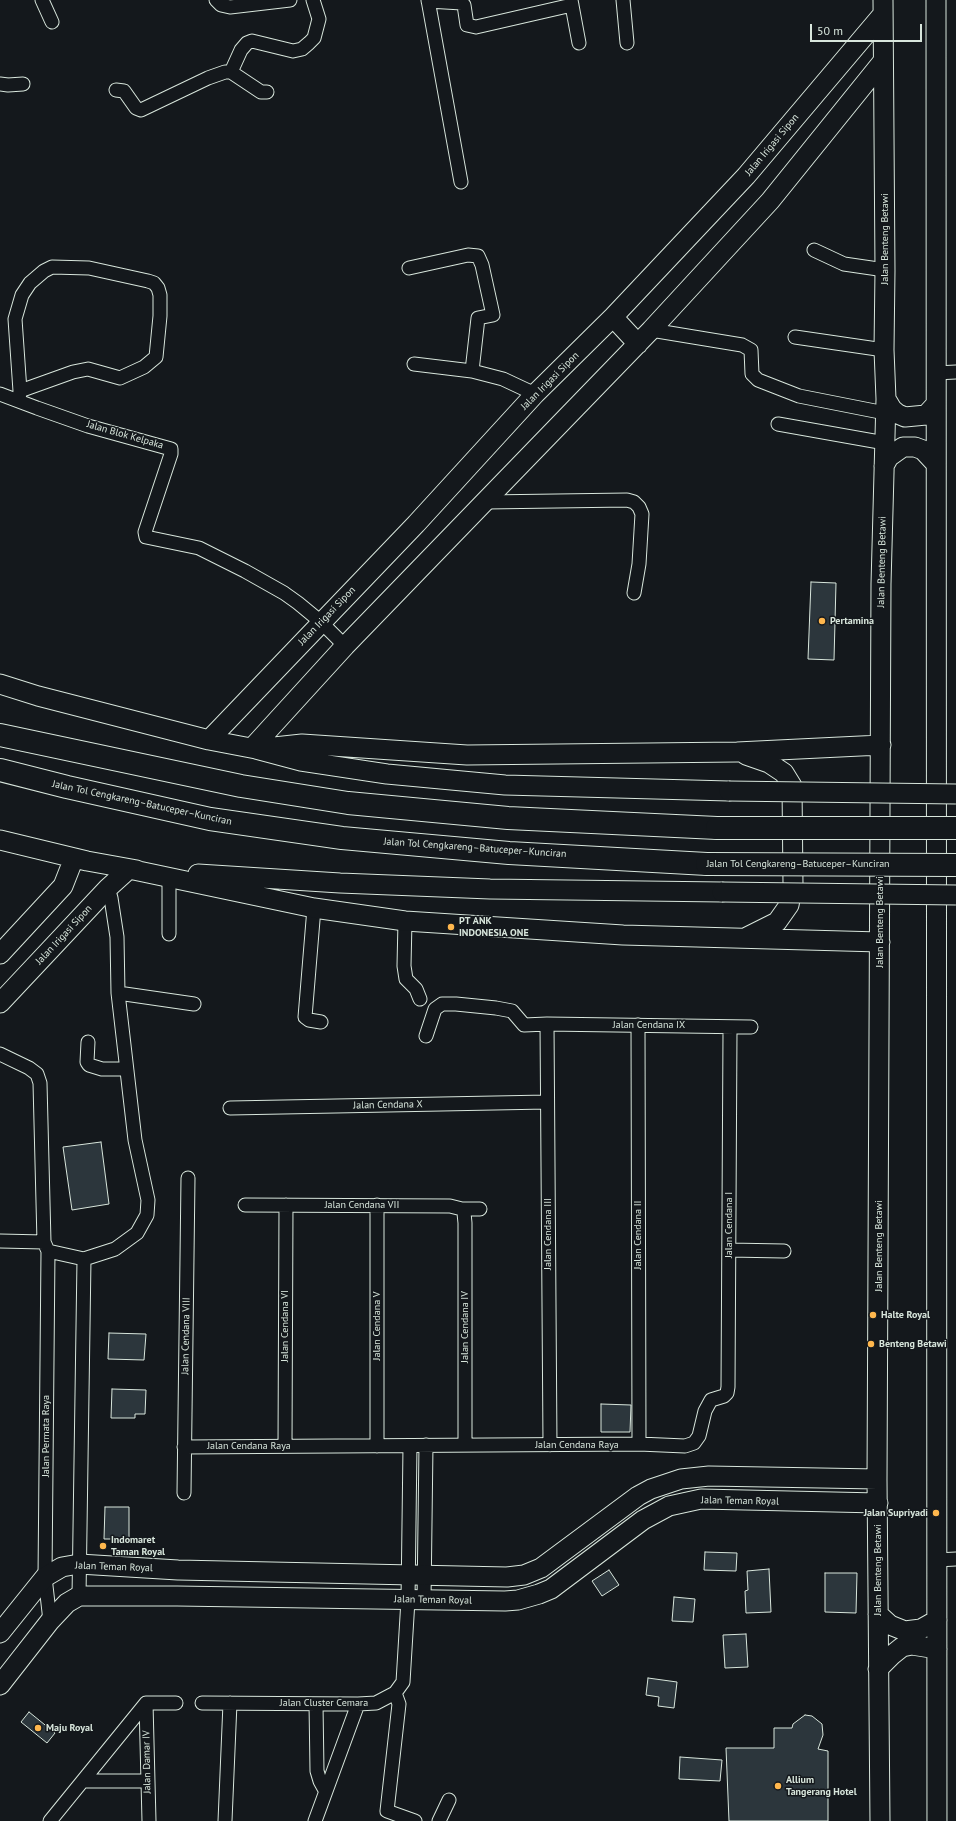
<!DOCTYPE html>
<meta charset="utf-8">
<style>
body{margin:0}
#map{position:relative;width:956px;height:1821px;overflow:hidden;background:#14181c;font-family:"PT Sans",sans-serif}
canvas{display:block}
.scale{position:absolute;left:810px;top:24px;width:112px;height:18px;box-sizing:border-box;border:2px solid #d8e6dc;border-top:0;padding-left:5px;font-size:12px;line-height:14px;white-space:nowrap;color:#d8e6dc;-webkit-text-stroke:3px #14181c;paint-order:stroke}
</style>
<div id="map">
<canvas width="956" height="1821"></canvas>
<div class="scale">50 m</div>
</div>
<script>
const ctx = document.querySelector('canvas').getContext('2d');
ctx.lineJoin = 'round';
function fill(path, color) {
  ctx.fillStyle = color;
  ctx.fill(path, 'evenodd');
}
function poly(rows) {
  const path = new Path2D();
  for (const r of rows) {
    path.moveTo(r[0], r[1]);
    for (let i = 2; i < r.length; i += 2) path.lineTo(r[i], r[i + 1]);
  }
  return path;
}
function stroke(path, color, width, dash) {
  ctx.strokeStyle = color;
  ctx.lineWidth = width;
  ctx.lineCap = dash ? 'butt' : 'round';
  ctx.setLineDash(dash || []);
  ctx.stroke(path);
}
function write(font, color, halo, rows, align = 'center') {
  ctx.font = font + ' "PT Sans",sans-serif';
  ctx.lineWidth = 3;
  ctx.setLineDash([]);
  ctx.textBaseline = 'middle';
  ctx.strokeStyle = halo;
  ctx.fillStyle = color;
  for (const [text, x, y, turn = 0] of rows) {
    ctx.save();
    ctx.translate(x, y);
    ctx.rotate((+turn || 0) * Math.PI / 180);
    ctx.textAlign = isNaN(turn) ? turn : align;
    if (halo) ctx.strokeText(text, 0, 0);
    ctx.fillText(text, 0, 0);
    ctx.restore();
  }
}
const building = poly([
 [811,582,836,583,834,660,808,659,811,582],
 [101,1142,109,1204,72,1210,63,1147,101,1142],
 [109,1333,146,1334,144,1360,108,1359,109,1333],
 [112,1389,146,1390,145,1414,135,1414,135,1418,111,1418,112,1389],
 [601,1404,631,1405,630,1432,601,1432,601,1404],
 [105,1507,129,1507,129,1539,104,1539,105,1507],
 [705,1552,737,1553,736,1571,704,1570,705,1552],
 [769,1569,771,1612,746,1613,745,1591,748,1590,747,1571,769,1569],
 [609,1570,619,1585,602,1596,592,1581,609,1570],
 [825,1573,857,1573,856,1613,825,1612,825,1573],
 [674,1597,695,1599,693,1622,672,1621,674,1597],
 [746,1634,748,1667,725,1668,723,1635,746,1634],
 [648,1678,677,1682,674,1708,658,1706,659,1697,646,1695,648,1678],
 [29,1712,55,1733,47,1743,21,1722,29,1712],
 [805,1715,812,1716,822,1724,823,1735,818,1749,828,1751,828,1821,729,1821,726,1748,774,1748,774,1728,792,1728,793,1724,805,1715],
 [680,1757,722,1760,720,1781,679,1779,680,1757]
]);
fill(building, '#2c363c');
stroke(building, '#d8e6dc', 1);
const street = poly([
 [42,0,52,22],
 [216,0,221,5,230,7,290,0],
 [428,0,461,182],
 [571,0,579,43],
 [623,0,627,43],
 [428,1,462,3,464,5,467,25,476,27,572,5],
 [231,72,241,50,247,43,252,41,293,51,302,49,309,43,314,38,319,19,313,0],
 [0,84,8,85,23,84],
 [116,90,124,91,136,108,141,110,208,78,225,72,231,72,261,92,267,92],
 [814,250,844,264,885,270],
 [409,268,468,255,478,256,482,265,493,315,478,318,472,371],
 [651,330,742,345,751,350,752,374,758,380,799,396,885,413],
 [795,337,884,350],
 [414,364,472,371,503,379,535,394],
 [936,373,956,372],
 [0,394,37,408,88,426,171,449,171,454,145,532,146,537,199,548,245,571,284,593,298,603,321,622,345,646],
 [19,400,20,391,15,319,22,295,30,283,44,271,52,267,89,268,148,281,154,283,158,288,160,295,160,316,156,357,144,367,120,378,88,369,73,372,20,391],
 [778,424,885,443],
 [486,502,627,500,634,502,639,507,642,514,639,564,634,593],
 [314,908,305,1017,309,1020,321,1022],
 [405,921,404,966,406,979,416,989,420,999],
 [169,934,169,878],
 [118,993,194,1004],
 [547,1024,550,1445],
 [638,1025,639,1444],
 [426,1036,435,1009,442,1004,456,1004,496,1008,512,1011,524,1025,547,1024,751,1027],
 [88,1042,87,1062,89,1065,102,1069,126,1069],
 [0,1054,29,1068,37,1074,40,1083,44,1242,48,1251,45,1577,50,1621],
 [230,1108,547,1102],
 [245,1205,450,1206,462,1209,480,1209],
 [377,1205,377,1446],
 [462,1209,464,1213,465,1223,465,1445],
 [0,1241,44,1242],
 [729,1250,784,1251],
 [48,1251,84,1259,79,1596],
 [84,1259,115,1249,137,1233,147,1215,148,1200,135,1140,118,993,117,937,111,898,108,888],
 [285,1446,286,1205],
 [184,1447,639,1444,685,1446,694,1443,699,1436,705,1411,711,1400,724,1396,727,1393,728,1387,730,1031,728,1027],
 [184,1493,188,1178],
 [937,1560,956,1559],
 [424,1600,426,1445],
 [395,1693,399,1704,387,1811,415,1821],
 [146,1703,149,1821],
 [202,1703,358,1704,376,1703,395,1693,403,1682,408,1600,410,1446],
 [316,1704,317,1771,320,1781,325,1790],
 [83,1781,148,1781],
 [50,1821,146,1703,176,1703],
 [225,1821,230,1703],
 [315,1821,358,1704],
 [439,1821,449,1800]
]);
const secondary = poly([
 [936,0,937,1821],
 [613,317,638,344],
 [886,399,892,409,898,414,905,417,926,415,936,404],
 [884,466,889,457,903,447,915,447,923,450,936,464],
 [0,684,38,696,209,740,256,749,301,761,387,774,505,785,729,791],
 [209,740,416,524,535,394,613,317,746,176,883,14],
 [252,748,345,646,651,330,770,201,883,61],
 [265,748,302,744,467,755,737,752,881,745],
 [746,755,769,763,784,773,792,786,793,885,789,905,777,922,747,937],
 [0,840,87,861,137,870],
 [198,874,340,883,490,889,722,892],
 [0,954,63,886,74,858],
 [0,1003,108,888,129,869,314,908,405,921,623,935,880,942],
 [878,1614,890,1625,905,1631,921,1629,937,1620],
 [0,1633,45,1577,62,1567,79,1564,178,1570,507,1577,524,1575,541,1568,638,1496,651,1489,681,1479,709,1476,877,1479],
 [878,1669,892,1655,902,1647,912,1645,937,1649],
 [0,1685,50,1621,67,1603,79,1596,177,1596,505,1601,518,1600,539,1594,551,1589,643,1520,669,1506,701,1499,878,1503],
 [880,1821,877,1479,881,584,886,399,884,350,885,270,883,0]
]);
const highway = poly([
 [0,735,241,786,348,803,508,818,717,828],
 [0,770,67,787,210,819,342,838,509,853,707,864]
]);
stroke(street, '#d8e6dc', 15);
stroke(secondary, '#d8e6dc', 21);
stroke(highway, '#d8e6dc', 24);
stroke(street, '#14181c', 13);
stroke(secondary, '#14181c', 19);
stroke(highway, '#14181c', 22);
const secondaryBridge = poly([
 [729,791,956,794],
 [722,892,956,895]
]);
const highwayBridge = poly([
 [717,828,956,828],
 [707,864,956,865]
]);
stroke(secondaryBridge, '#d8e6dc', 21, []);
stroke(highwayBridge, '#d8e6dc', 24, []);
stroke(secondaryBridge, '#14181c', 19);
stroke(highwayBridge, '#14181c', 22);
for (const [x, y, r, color] of [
 [822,621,4,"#ffb74d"],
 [451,927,4,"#ffb74d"],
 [873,1315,4,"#ffb74d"],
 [871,1344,4,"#ffb74d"],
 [936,1513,4,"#ffb74d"],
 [103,1546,4,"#ffb74d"],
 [38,1728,4,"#ffb74d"],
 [778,1786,4,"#ffb74d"]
]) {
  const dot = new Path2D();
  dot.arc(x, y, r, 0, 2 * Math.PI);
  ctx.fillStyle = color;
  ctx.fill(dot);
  stroke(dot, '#14181c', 1.5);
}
write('10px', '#d8e6dc', '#14181c', [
 ["Jalan Irigasi Sipon",772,145,-50],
 ["Jalan Benteng Betawi",885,239,-90],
 ["Jalan Irigasi Sipon",550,381,-45],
 ["Jalan Blok Kelpaka",125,435,16],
 ["Jalan Benteng Betawi",882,562,-89],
 ["Jalan Irigasi Sipon",327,616,-46],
 ["Jalan Tol Cengkareng–Batuceper–Kunciran",142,803,12],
 ["Jalan Tol Cengkareng–Batuceper–Kunciran",475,848,4],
 ["Jalan Tol Cengkareng–Batuceper–Kunciran",798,864],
 ["Jalan Benteng Betawi",880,922,-90],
 ["Jalan Irigasi Sipon",64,935,-47],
 ["Jalan Cendana IX",649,1025],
 ["Jalan Cendana X",388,1105,-1],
 ["Jalan Cendana VII",362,1205],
 ["Jalan Cendana I",729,1225,-90],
 ["Jalan Cendana III",548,1234,-90],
 ["Jalan Cendana II",638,1235,-90],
 ["Jalan Benteng Betawi",879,1246,-90],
 ["Jalan Cendana VI",285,1326,-90],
 ["Jalan Cendana V",377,1326,-90],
 ["Jalan Cendana IV",465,1327,-90],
 ["Jalan Cendana VIII",186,1336,-89],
 ["Jalan Permata Raya",46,1436,-90],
 ["Jalan Cendana Raya",577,1445],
 ["Jalan Cendana Raya",249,1446],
 ["Jalan Teman Royal",740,1501,1],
 ["Jalan Teman Royal",114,1567,2],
 ["Jalan Benteng Betawi",878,1570,-90],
 ["Jalan Teman Royal",433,1600,1],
 ["Jalan Cluster Cemara",324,1703],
 ["Jalan Damar IV",147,1762,-91]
]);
write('bold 10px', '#d8e6dc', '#14181c', [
 ["Pertamina",830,621],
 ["PT ANK",459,921],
 ["INDONESIA ONE",459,933],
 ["Halte Royal",881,1315],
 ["Benteng Betawi",879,1344],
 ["Jalan Supriyadi",928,1513,"right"],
 ["Indomaret",111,1540],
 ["Taman Royal",111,1552],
 ["Maju Royal",46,1728],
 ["Allium",786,1780],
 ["Tangerang Hotel",786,1792]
], 'left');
</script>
